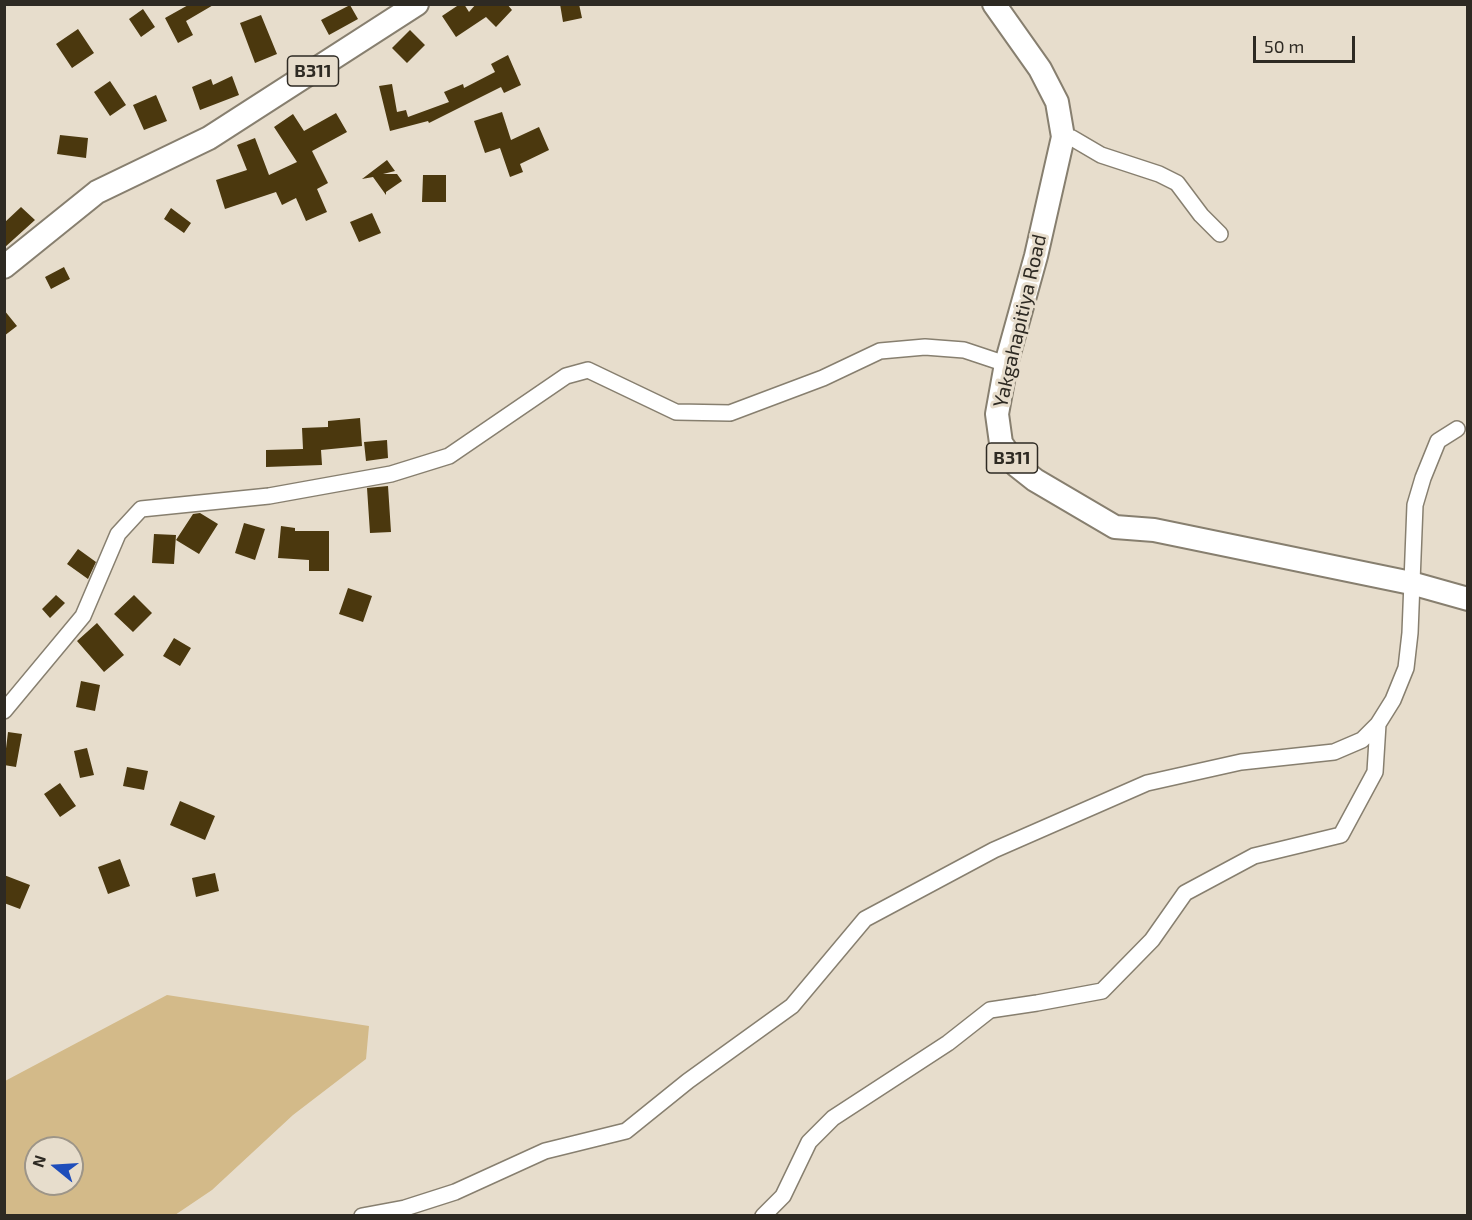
<!DOCTYPE html>
<style>
body{margin:0}
#map{position:relative;width:1472px;height:1220px;overflow:hidden;background:#e7ddcc;font-family:"Exo 2",sans-serif}
canvas{display:block}
.frame{position:absolute;inset:0;border:6px solid #2e2a23;pointer-events:none}
.north{position:absolute;left:24px;top:1136px;width:60px;height:60px;box-sizing:border-box;background:#e7ddcc;border:2px solid #9d9588;border-radius:50%;rotate:288deg;font-size:16px;font-weight:700;line-height:24px;text-align:center;color:#2e2a23}
.north::after{content:'';display:block;margin:auto;width:21px;height:27px;background:#1e4dba;clip-path:polygon(50% 0,100% 100%,50% 72%,0 100%)}
.scale{position:absolute;left:1253px;top:36px;width:102px;height:27px;box-sizing:border-box;border:3px solid #2e2a23;border-top:0;padding-left:8px;font-size:18px;line-height:21px;white-space:nowrap;color:#2e2a23;-webkit-text-stroke:4px #e7ddcc;paint-order:stroke}
</style>
<div id="map">
<canvas width="1472" height="1220"></canvas>
<div class="frame"></div>
<div class="north">N</div>
<div class="scale">50 m</div>
</div>
<script>
const ctx = document.querySelector('canvas').getContext('2d');
ctx.lineJoin = 'round';
function fill(path, color) {
  ctx.fillStyle = color;
  ctx.fill(path, 'evenodd');
}
function poly(rows) {
  const path = new Path2D();
  for (const r of rows) {
    path.moveTo(r[0], r[1]);
    for (let i = 2; i < r.length; i += 2) path.lineTo(r[i], r[i + 1]);
  }
  return path;
}
function stroke(path, color, width, dash) {
  ctx.strokeStyle = color;
  ctx.lineWidth = width;
  ctx.lineCap = dash ? 'butt' : 'round';
  ctx.setLineDash(dash || []);
  ctx.stroke(path);
}
function write(font, color, halo, rows, align = 'center') {
  ctx.font = font + ' "Exo 2",sans-serif';
  ctx.lineWidth = 6;
  ctx.setLineDash([]);
  ctx.textBaseline = 'middle';
  ctx.strokeStyle = halo;
  ctx.fillStyle = color;
  for (const [text, x, y, turn = 0] of rows) {
    ctx.save();
    ctx.translate(x, y);
    ctx.rotate((+turn || 0) * Math.PI / 180);
    ctx.textAlign = isNaN(turn) ? turn : align;
    if (halo) ctx.strokeText(text, 0, 0);
    ctx.fillText(text, 0, 0);
    ctx.restore();
  }
}
fill(poly([
 [167,995,369,1026,366,1059,293,1115,212,1190,175,1215,5,1215,5,1081],
 [36,1148,72,1148,72,1184,36,1184]
]), '#d3ba89');
fill(poly([
 [190,4,215,4,186,21,193,35,178,43,165,18],
 [460,4,464,4,469,12,476,4,507,4,512,10,496,27,486,17,456,37,442,16],
 [560,4,579,4,582,18,563,22],
 [350,5,358,19,329,35,321,20],
 [143,9,155,27,141,37,129,19],
 [261,15,277,54,255,63,240,23],
 [78,29,94,53,72,68,56,44],
 [410,30,425,45,407,63,392,48],
 [508,55,521,85,504,93,501,87,429,123,428,121,390,131,379,86,392,84,397,112,406,110,408,117,449,102,444,92,463,84,464,88,495,72,491,64],
 [232,76,239,95,200,110,192,87,211,79,213,85],
 [110,81,126,105,110,116,94,92],
 [156,95,167,121,144,130,133,105],
 [502,112,511,140,539,127,549,150,520,164,523,172,510,177,500,148,485,153,474,121],
 [336,113,347,132,312,151,328,183,317,189,327,212,306,221,296,198,282,205,276,192,225,209,216,180,247,170,237,145,255,138,269,175,297,162,274,127,293,114,304,131],
 [60,135,88,138,86,158,57,154],
 [387,160,395,171,383,174,397,174,402,181,386,192,386,195,373,177,362,179],
 [423,175,446,175,446,202,422,202],
 [21,207,35,220,4,248,4,223],
 [171,208,191,223,184,233,164,219],
 [372,213,381,233,359,242,350,222],
 [64,267,70,279,51,289,45,277],
 [4,310,17,326,4,336],
 [360,418,362,446,321,450,322,465,266,467,266,450,303,449,302,428,328,427,328,421],
 [387,440,388,458,366,461,364,442],
 [388,486,391,532,370,533,367,488],
 [200,513,218,524,199,554,176,540,193,514],
 [244,523,265,529,255,560,235,553],
 [281,526,295,528,295,531,329,531,329,571,309,571,309,560,278,558],
 [154,534,176,535,174,564,152,563],
 [78,549,96,562,88,579,67,564],
 [348,588,372,596,363,622,339,614],
 [56,595,65,603,50,618,42,609],
 [134,595,152,613,133,632,114,614],
 [97,623,124,655,104,672,77,641],
 [174,638,191,648,180,666,163,656],
 [81,681,100,685,95,711,76,707],
 [8,732,22,734,16,767,4,765],
 [87,748,94,775,80,778,74,751],
 [127,767,148,771,144,790,123,786],
 [60,783,76,806,60,817,44,794],
 [180,801,215,816,205,840,170,825],
 [120,859,130,886,108,894,98,867],
 [215,873,219,891,196,897,192,878],
 [4,875,30,885,20,909,4,903]
]), '#4b380e');
const street = poly([
 [1063,137,1072,138,1101,155,1159,174,1177,183,1201,215,1220,234],
 [4,711,83,616,118,534,141,509,269,496,391,474,449,456,566,376,588,370,676,412,730,413,823,378,880,351,925,347,964,350,1006,364],
 [362,1216,405,1208,455,1192,545,1151,626,1131,688,1081,792,1006,865,919,994,850,1147,783,1241,762,1334,752,1362,740,1378,724],
 [763,1216,783,1196,809,1142,833,1118,948,1043,990,1010,1037,1003,1102,991,1152,940,1185,893,1254,856,1341,835,1375,772,1378,724,1393,700,1406,668,1410,633,1415,505,1423,478,1438,441,1457,429]
]);
const primary = poly([
 [994,4,1040,69,1057,102,1063,137,1036,256,1006,364,997,414,1001,443,1016,465,1035,480,1115,527,1154,530,1411,583,1468,599],
 [4,267,97,192,209,138,417,4]
]);
stroke(street, '#877f6f', 18);
stroke(primary, '#877f6f', 26);
stroke(street, '#fff', 15);
stroke(primary, '#fff', 22);
for (const [x, y, w] of [
 [313,71,51],
 [1012,458,51]
]) {
  const box = new Path2D();
  box.roundRect(x - w / 2, y - 15, w, 30, 4.5);
  ctx.fillStyle = '#e7ddcc';
  ctx.fill(box);
  stroke(box, '#2e2a23', 1.5);
}
write('bold 18px', '#2e2a23', null, [
 ["B311",313,71],
 ["B311",1012,458]
]);
write('20px', '#2e2a23', '#e7ddcc', [
 ["Yakgahapitiya Road",1020,321,-77]
]);
</script>
